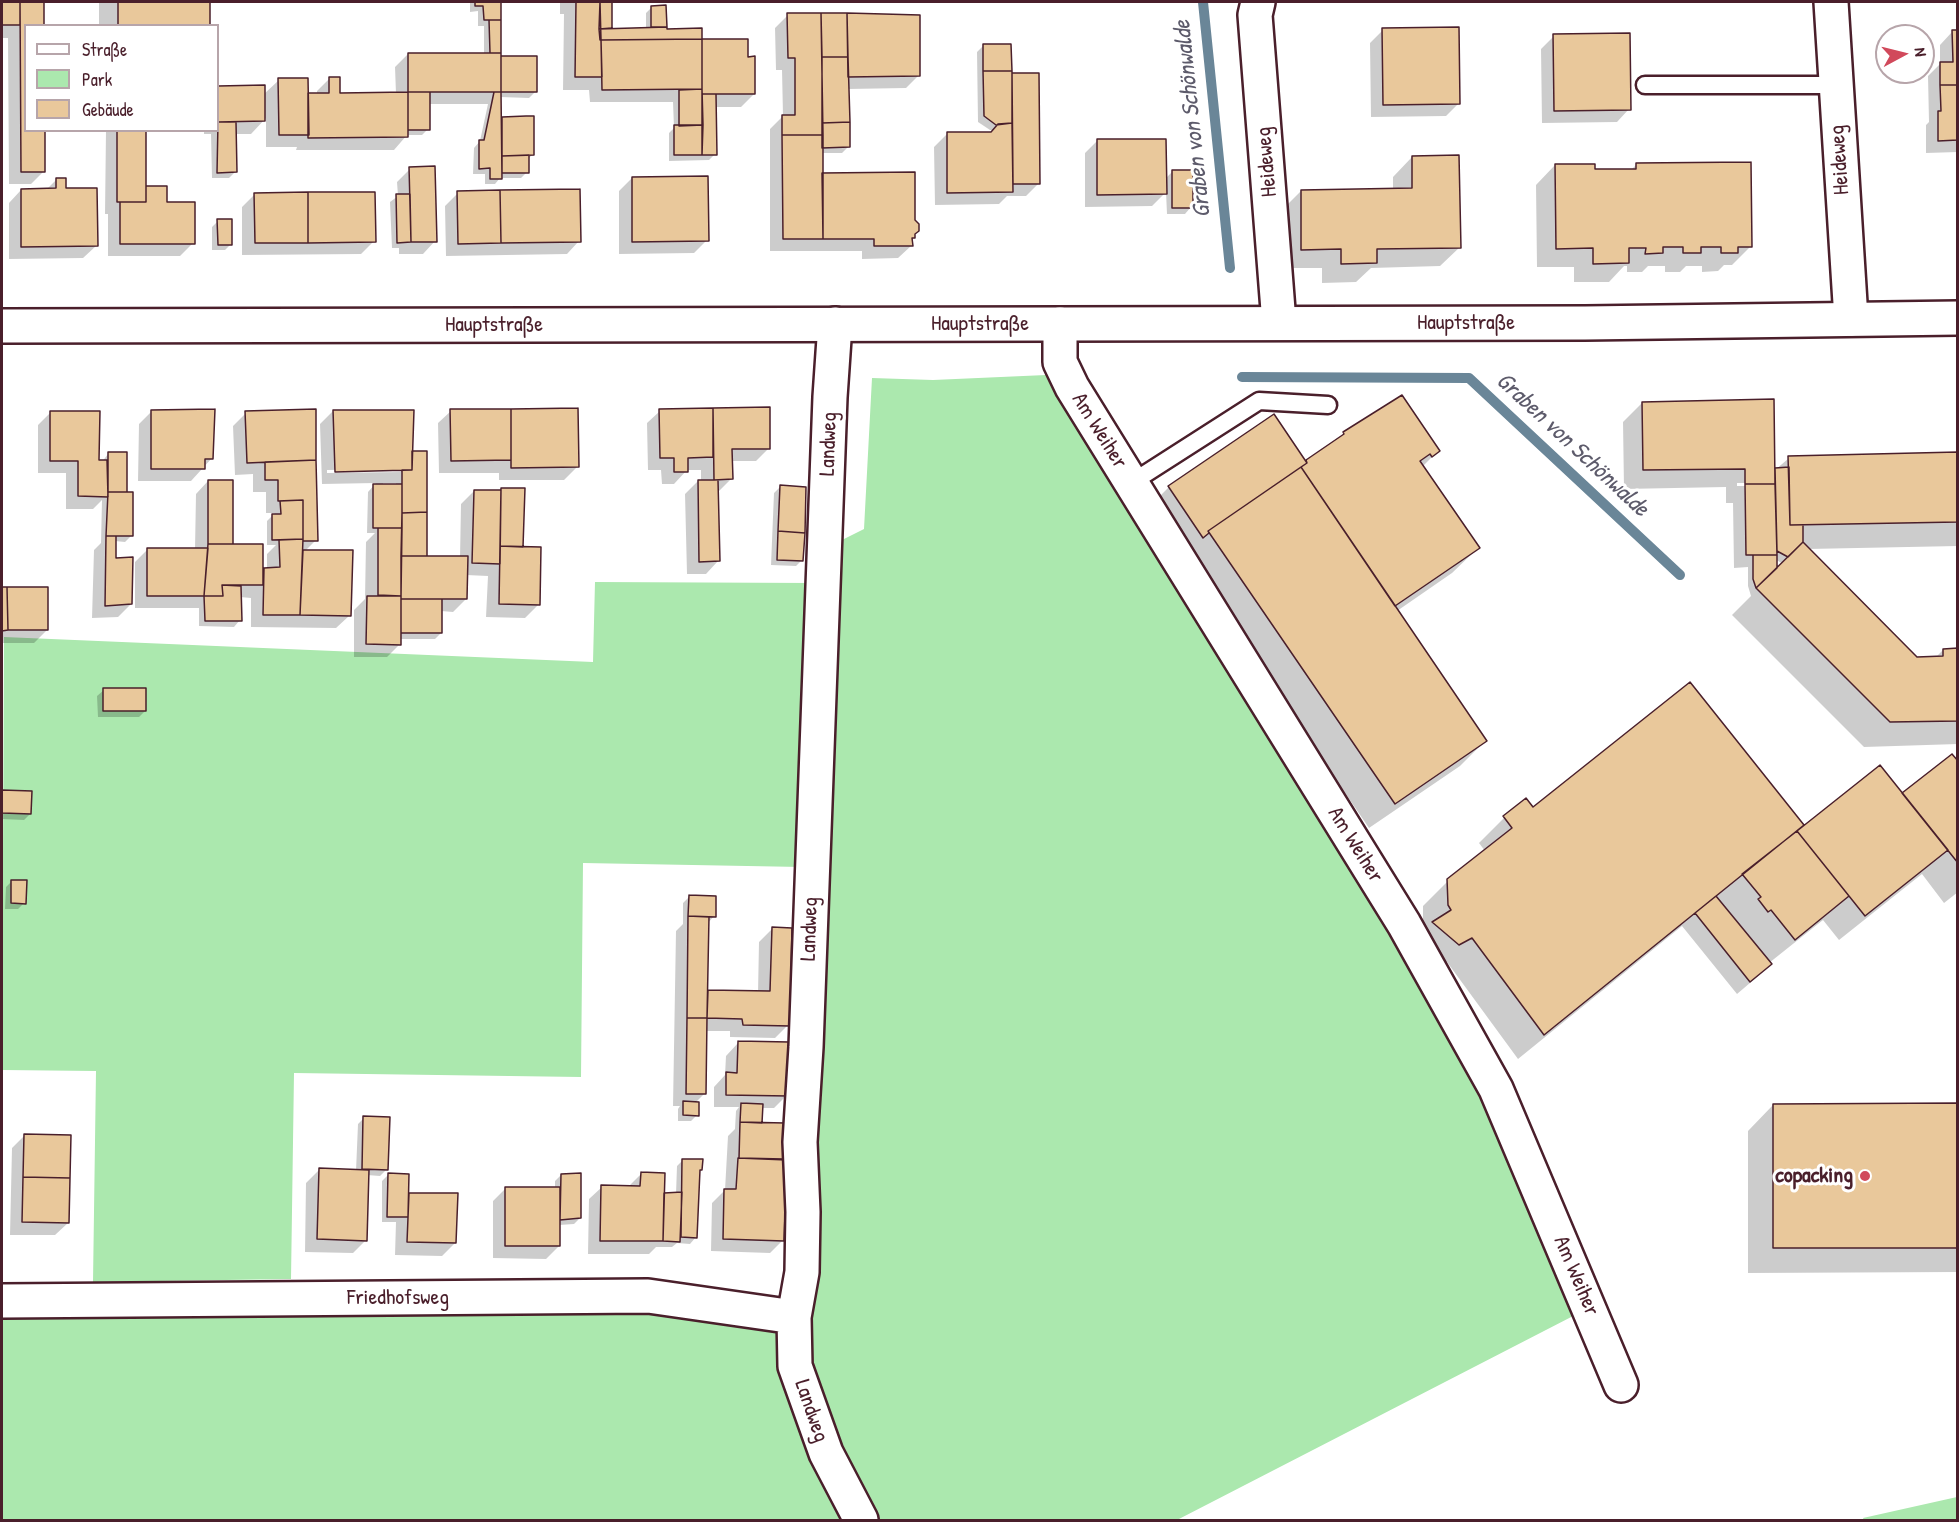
<!DOCTYPE html>
<meta charset="utf-8">
<style>
body{margin:0}
#map{position:relative;width:1959px;height:1522px;overflow:hidden;background:#fff;font-family:"Patrick Hand",sans-serif}
canvas{display:block}
.frame{position:absolute;inset:0;border:3px solid #4a1f2b;pointer-events:none}
.legend{position:absolute;left:24px;top:24px;width:195px;height:108px;box-sizing:border-box;background:#fff;border:2px solid #b7a5aa;margin:0;padding:8px 10px;list-style:none;font-size:18px;color:#4a1f2b}
.legend li{display:flex;align-items:center;gap:12px;height:30px}
.legend b{width:30px;border:2px solid #b7a5aa}
.north{position:absolute;left:1875px;top:24px;width:60px;height:60px;box-sizing:border-box;background:#fff;border:2px solid #b7a5aa;border-radius:50%;rotate:83deg;font-size:16px;font-weight:700;line-height:24px;text-align:center;color:#4a1f2b}
.north::after{content:'';display:block;margin:auto;width:21px;height:27px;background:#d1495b;clip-path:polygon(50% 0,100% 100%,50% 72%,0 100%)}
</style>
<div id="map">
<canvas width="1959" height="1522"></canvas>
<div class="frame"></div>
<ul class="legend">
<li><b style="height:8px;background:#fff"></b>Straße</li>
<li><b style="height:16px;background:#abe8ae"></b>Park</li>
<li><b style="height:16px;background:#e9c89b"></b>Gebäude</li>
</ul>
<div class="north">N</div>
</div>
<script>
const ctx = document.querySelector('canvas').getContext('2d');
ctx.lineJoin = 'round';
function fill(path, color) {
  ctx.fillStyle = color;
  ctx.fill(path, 'evenodd');
}
function poly(rows) {
  const path = new Path2D();
  for (const r of rows) {
    path.moveTo(r[0], r[1]);
    for (let i = 2; i < r.length; i += 2) path.lineTo(r[i], r[i + 1]);
  }
  return path;
}
function stroke(path, color, width, dash) {
  ctx.strokeStyle = color;
  ctx.lineWidth = width;
  ctx.lineCap = dash ? 'butt' : 'round';
  ctx.setLineDash(dash || []);
  ctx.stroke(path);
}
function write(font, color, halo, rows, align = 'center') {
  ctx.font = font + ' "Patrick Hand",sans-serif';
  ctx.lineWidth = 6;
  ctx.setLineDash([]);
  ctx.textBaseline = 'middle';
  ctx.strokeStyle = halo;
  ctx.fillStyle = color;
  for (const [text, x, y, turn = 0] of rows) {
    ctx.save();
    ctx.translate(x, y);
    ctx.rotate((+turn || 0) * Math.PI / 180);
    ctx.textAlign = isNaN(turn) ? turn : align;
    if (halo) ctx.strokeText(text, 0, 0);
    ctx.fillText(text, 0, 0);
    ctx.restore();
  }
}
fill(poly([
 [1046,375,1132,518,1375,900,1463,1051,1577,1314,1177,1520,879,1520,837,1439,794,1317,834,544,864,529,872,378,933,380],
 [595,582,813,583,802,867,583,863,581,1077,294,1073,291,1279,93,1282,96,1071,2,1070,4,637,593,662],
 [648,1301,790,1320,856,1520,2,1520,2,1316],
 [1957,1497,1957,1520,1864,1520,1863,1518]
]), '#abe8ae');
fill(poly([
 [2,2,43,2,43,26,26,26,26,130,44,171,31,184,9,184,8,38,2,38],
 [99,2,208,2,208,26,99,26],
 [470,2,500,2,500,57,535,92,529,98,500,97,500,118,532,118,532,155,528,159,527,172,521,178,500,178,495,184,485,184,485,174,473,174,474,148,480,141,488,104,428,104,428,129,422,135,407,135,394,150,296,150,297,147,266,147,266,118,251,134,234,134,235,172,229,178,212,178,211,134,204,134,204,130,218,130,218,88,263,87,263,95,279,80,307,94,317,94,317,91,330,78,338,94,396,94,395,67,408,54,484,54,484,26,478,26,478,11,470,12],
 [560,2,610,2,610,30,646,29,646,13,652,7,665,7,665,30,700,39,698,41,747,58,754,94,741,107,715,107,715,154,709,160,669,161,669,133,674,128,673,102,590,102,589,90,563,90,564,14,560,14],
 [847,14,919,75,906,88,848,89,848,147,842,153,821,153,821,174,914,234,911,246,898,258,862,259,862,251,770,251,770,129,783,116,782,70,776,70,775,28,788,15],
 [1383,30,1458,104,1446,116,1371,117,1370,43],
 [1952,32,1958,32,1958,152,1926,153,1926,125,1929,122,1928,76,1940,64,1940,45],
 [1554,36,1629,109,1617,122,1542,123,1541,49],
 [983,46,1010,77,1012,74,1039,183,1026,196,1007,196,999,204,935,205,934,147,947,134,990,133,994,130,990,130,978,122,977,52],
 [106,130,145,130,144,187,165,203,193,243,180,256,108,256,108,214,105,214],
 [1097,141,1165,179,1172,172,1191,207,1185,214,1167,214,1166,192,1152,206,1085,207,1085,153],
 [1412,157,1460,247,1440,266,1371,268,1356,282,1322,283,1322,268,1283,268,1282,210,1301,191,1393,190,1393,177],
 [1555,165,1593,171,1631,170,1636,165,1751,246,1732,265,1724,265,1718,271,1702,272,1702,266,1686,266,1680,272,1665,272,1665,266,1648,266,1642,272,1627,272,1627,266,1624,266,1609,282,1574,282,1574,267,1537,267,1536,185],
 [410,169,435,241,423,254,399,254,399,248,392,248,390,202,398,196,397,182],
 [632,178,707,240,694,253,619,254,619,191],
 [56,180,65,189,96,246,83,258,9,259,9,203,21,190,46,190],
 [458,193,579,241,567,254,446,256,445,206],
 [255,194,374,241,361,254,242,255,242,207],
 [218,221,231,244,225,250,212,250,212,227],
 [1642,403,1774,471,1789,458,1958,454,1958,546,1808,549,1917,658,1936,657,1943,650,1958,650,1958,744,1864,747,1732,615,1751,596,1748,586,1748,567,1734,568,1733,503,1726,503,1726,487,1624,489,1623,422],
 [1737,483,1756,483,1756,486,1737,486],
 [1775,559,1783,564,1776,571],
 [768,409,769,448,756,461,731,461,731,479,718,492,718,561,706,574,687,574,685,494,698,481,701,481,701,470,687,470,674,484,662,484,661,470,648,470,647,423,660,411],
 [315,410,316,540,304,552,349,616,336,628,251,627,251,598,240,597,240,620,234,627,199,626,199,608,135,608,135,562,148,549,195,549,196,494,208,481,231,546,262,569,267,569,267,554,276,545,267,545,267,521,275,513,266,513,266,492,253,492,253,474,235,475,233,426,246,413],
 [333,411,411,452,425,557,460,558,461,504,474,491,522,548,538,605,525,618,486,617,488,576,466,575,466,599,453,612,441,611,441,633,435,639,400,639,400,644,387,657,354,657,354,610,365,599,366,542,375,533,367,533,368,492,376,483,322,484,320,424],
 [401,469,401,472,327,473,327,470],
 [383,483,396,483,396,486,383,486],
 [451,411,577,467,564,480,499,480,499,473,439,473,438,423],
 [51,412,97,462,102,462,108,454,125,493,131,536,125,542,115,541,115,559,131,604,118,617,92,618,94,550,101,543,102,500,93,509,66,509,66,473,38,473,38,425],
 [151,412,212,458,191,481,138,481,139,424],
 [1344,433,1438,451,1422,467,1478,548,1452,573,1397,611,1485,741,1460,766,1369,828,1184,557,1144,512,1169,487,1305,462,1335,442],
 [780,487,802,560,796,566,771,565,774,493],
 [46,588,47,630,34,643,2,643,2,589],
 [1689,684,1804,827,1902,796,1958,763,1958,892,1944,903,1922,874,1839,940,1823,920,1769,963,1757,977,1737,994,1682,926,1518,1059,1447,962,1433,969,1423,931,1423,906,1448,881,1485,851,1479,843,1504,818,1526,800,1533,809],
 [104,690,145,711,139,717,98,717,97,696],
 [2,792,30,814,24,820,2,819],
 [12,881,24,903,18,909,5,909,6,887],
 [689,897,714,916,708,923,707,992,758,993,759,942,772,929,788,1025,775,1038,730,1037,730,1031,706,1031,705,1093,695,1103,697,1115,691,1121,678,1121,678,1109,680,1106,673,1106,676,931,683,924,683,903],
 [738,1043,787,1095,774,1108,761,1108,760,1124,783,1125,783,1240,770,1253,711,1251,712,1203,725,1190,728,1136,735,1129,736,1111,739,1107,714,1107,714,1087,725,1075,726,1056],
 [1773,1105,1958,1105,1958,1272,1748,1273,1748,1131],
 [364,1118,386,1170,380,1176,367,1175,366,1240,353,1253,305,1252,306,1183,319,1170,356,1171,358,1124],
 [25,1135,68,1223,55,1235,10,1235,12,1148],
 [683,1160,701,1170,698,1172,696,1237,690,1244,677,1243,672,1247,656,1247,649,1254,588,1254,589,1199,602,1187,628,1187,641,1174,663,1194,676,1194,677,1166],
 [388,1175,407,1195,456,1195,455,1243,442,1256,395,1255,396,1222,382,1222,382,1181],
 [561,1175,580,1218,574,1224,559,1225,559,1246,546,1259,493,1258,493,1201,506,1188,555,1189,555,1181]
]), '#0003');
stroke(poly([
 [1203,2,1230,268],
 [1242,377,1469,378,1680,575]
]), '#6a8698', 10);
const building = poly([
 [2,2,20,2,20,25,2,25,2,2],
 [20,2,44,2,44,26,26,26,26,130,45,130,45,172,21,172,20,2],
 [118,2,210,2,210,26,118,26,118,2],
 [475,2,501,2,501,20,484,20,483,6,475,6,475,2],
 [572,2,600,2,602,77,575,77,576,2,572,2],
 [600,2,612,2,612,28,599,29,600,2],
 [666,5,667,27,651,27,651,6,666,5],
 [787,13,821,13,823,135,782,135,782,115,795,115,795,58,788,58,787,13],
 [821,13,847,13,848,57,822,57,821,13],
 [847,13,920,15,920,76,848,77,847,13],
 [489,20,501,20,501,53,490,53,489,20],
 [667,27,667,29,702,28,702,39,600,40,599,29,667,27],
 [1459,27,1460,104,1383,105,1382,28,1459,27],
 [1952,30,1958,30,1958,85,1940,85,1940,62,1953,62,1952,30],
 [1630,33,1631,110,1554,111,1553,34,1630,33],
 [702,39,748,39,748,57,755,56,755,94,702,94,702,39],
 [702,39,702,89,602,90,601,40,702,39],
 [983,44,1011,44,1012,71,983,71,983,44],
 [408,53,501,53,501,92,408,92,408,53],
 [501,56,537,56,537,92,501,92,501,56],
 [822,57,848,57,850,122,822,123,822,57],
 [983,71,1012,71,1012,123,996,125,984,116,983,71],
 [1012,73,1039,73,1040,184,1013,184,1012,73],
 [329,77,340,77,340,93,408,92,408,137,308,138,308,93,329,93,329,77],
 [278,78,308,78,309,135,279,135,278,78],
 [265,85,265,121,218,122,218,86,265,85],
 [1940,85,1958,85,1958,140,1938,141,1938,111,1941,111,1940,85],
 [702,89,703,125,679,126,679,90,702,89],
 [408,92,430,92,430,130,408,130,408,92],
 [494,92,501,92,502,179,490,179,490,168,479,169,479,140,484,140,494,92],
 [702,94,716,94,717,155,702,155,702,94],
 [526,116,534,116,534,155,502,156,502,117,526,116],
 [218,122,236,122,237,172,217,173,218,122],
 [850,122,850,147,822,148,822,123,850,122],
 [1012,123,1013,192,947,193,947,132,991,132,998,124,1012,123],
 [674,125,703,125,702,155,674,155,674,125],
 [117,130,146,130,146,202,117,202,117,130],
 [782,135,823,135,823,239,783,239,782,135],
 [1097,139,1166,139,1167,194,1097,195,1097,139],
 [529,155,529,173,502,173,502,156,529,155],
 [1459,155,1461,248,1377,249,1377,263,1341,264,1341,249,1301,250,1301,190,1412,188,1412,156,1459,155],
 [1751,162,1752,247,1738,247,1738,253,1721,253,1721,247,1701,247,1701,253,1683,253,1683,247,1663,247,1663,253,1645,254,1646,248,1629,248,1629,263,1593,264,1593,248,1556,249,1555,164,1595,164,1595,169,1636,169,1636,163,1751,162],
 [435,166,437,242,411,242,409,167,435,166],
 [1172,170,1193,170,1193,208,1172,208,1172,170],
 [915,172,915,220,919,224,919,231,915,234,915,238,912,238,913,246,874,246,874,239,823,239,822,173,915,172],
 [708,176,709,241,632,242,632,177,708,176],
 [56,178,66,178,66,188,97,188,98,246,21,247,21,189,56,188,56,178],
 [146,186,167,186,167,202,195,202,195,244,120,244,120,202,146,202,146,186],
 [580,189,581,242,501,243,500,190,580,189],
 [500,190,501,243,458,244,457,191,500,190],
 [308,192,375,192,376,242,308,243,308,192],
 [308,192,308,243,255,243,254,193,308,192],
 [396,194,410,194,411,242,397,243,396,194],
 [217,219,232,219,232,245,218,245,217,219],
 [1402,395,1440,451,1432,457,1430,454,1420,461,1480,548,1395,606,1301,467,1307,463,1306,460,1344,434,1343,432,1402,395],
 [1774,399,1775,484,1745,484,1745,469,1643,470,1642,402,1774,399],
 [770,407,770,449,732,449,733,479,714,480,713,408,770,407],
 [578,408,579,467,511,468,511,409,578,408],
 [713,408,713,457,688,458,688,472,674,472,674,458,660,458,659,409,713,408],
 [215,409,213,459,205,459,205,469,151,469,151,410,215,409],
 [316,409,316,460,247,463,245,411,316,409],
 [450,409,511,409,511,460,451,461,450,409],
 [333,410,414,410,412,470,335,472,333,410],
 [50,411,100,411,99,460,107,460,108,497,78,496,78,461,50,461,50,411],
 [1274,414,1307,463,1208,531,1209,533,1203,538,1168,486,1274,414],
 [412,451,427,451,427,512,402,513,402,470,412,470,412,451],
 [108,452,127,452,127,492,108,492,108,452],
 [1958,452,1958,522,1790,525,1788,456,1958,452],
 [316,460,318,541,303,541,303,500,278,501,278,480,265,480,265,462,316,460],
 [1301,467,1487,741,1395,804,1208,531,1301,467],
 [1789,467,1790,525,1803,525,1803,542,1788,557,1777,551,1775,468,1789,467],
 [208,480,233,480,233,544,208,544,208,480],
 [698,480,718,480,720,561,699,562,698,480],
 [373,484,402,484,402,528,373,528,373,484],
 [1745,484,1775,484,1777,555,1746,555,1745,484],
 [780,485,806,487,805,533,778,531,780,485],
 [501,488,525,488,523,547,500,546,501,488],
 [474,490,501,490,500,564,472,563,474,490],
 [108,492,133,492,133,536,106,536,108,492],
 [303,500,303,539,272,540,272,514,281,514,280,501,303,500],
 [427,512,427,556,401,556,402,513,427,512],
 [378,528,402,528,401,596,378,595,378,528],
 [778,531,805,533,803,561,777,560,778,531],
 [106,536,116,536,116,558,133,557,132,604,105,606,106,536],
 [303,539,300,615,263,615,264,568,280,567,279,540,303,539],
 [1803,542,1917,657,1943,656,1943,649,1958,648,1958,721,1890,722,1756,588,1803,542],
 [208,544,263,544,263,585,222,585,223,596,204,596,208,544],
 [500,546,541,547,540,605,499,604,500,546],
 [147,548,208,548,204,596,147,596,147,548],
 [303,550,353,550,351,616,300,615,303,550],
 [1753,555,1777,555,1777,568,1756,588,1753,579,1753,555],
 [401,556,468,556,467,599,401,599,401,556],
 [222,585,241,586,242,621,205,621,204,596,223,596,222,585],
 [2,587,7,587,8,630,2,631,2,587],
 [7,587,48,587,48,630,8,630,7,587],
 [367,596,401,596,401,645,366,644,367,596],
 [401,599,442,599,442,633,401,633,401,599],
 [1690,682,1804,825,1544,1035,1472,938,1459,945,1432,922,1451,910,1448,905,1447,879,1512,828,1503,816,1526,798,1533,807,1690,682],
 [103,688,146,688,146,711,103,711,103,688],
 [1952,754,1958,761,1958,863,1902,793,1952,754],
 [1880,765,1948,850,1865,916,1797,831,1880,765],
 [2,790,32,791,31,814,2,813,2,790],
 [1797,831,1849,896,1795,940,1771,910,1768,912,1758,899,1761,897,1742,874,1797,831],
 [11,880,27,880,26,904,11,903,11,880],
 [689,895,716,896,716,917,688,916,689,895],
 [1716,896,1772,964,1750,982,1695,913,1716,896],
 [688,916,709,917,707,1018,687,1018,688,916],
 [772,927,792,928,790,1026,743,1025,742,1019,707,1018,708,990,770,991,772,927],
 [687,1018,707,1018,706,1094,686,1094,687,1018],
 [738,1041,789,1042,788,1096,726,1095,726,1072,737,1073,738,1041],
 [683,1101,699,1102,699,1116,683,1115,683,1101],
 [741,1103,763,1104,762,1123,740,1122,741,1103],
 [1958,1103,1958,1248,1773,1248,1773,1104,1958,1103],
 [363,1116,390,1117,388,1170,362,1169,363,1116],
 [740,1122,785,1123,784,1159,739,1158,740,1122],
 [24,1134,71,1135,70,1178,23,1177,24,1134],
 [738,1158,787,1160,784,1241,723,1239,724,1189,736,1189,738,1158],
 [682,1159,703,1159,702,1170,700,1170,697,1238,681,1237,682,1159],
 [319,1168,369,1170,367,1241,317,1239,319,1168],
 [641,1172,665,1173,663,1241,600,1241,601,1185,640,1186,641,1172],
 [388,1173,409,1174,408,1217,387,1217,388,1173],
 [581,1173,581,1218,560,1220,561,1174,581,1173],
 [23,1177,70,1178,69,1223,22,1222,23,1177],
 [505,1187,560,1187,560,1246,505,1246,505,1187],
 [682,1192,680,1242,663,1241,664,1193,682,1192],
 [409,1193,458,1193,456,1243,407,1242,409,1193]
]);
fill(building, '#e9c89b');
stroke(building, '#4a1f2b', 1.5);
const lane = poly([
 [1645,85,1835,85],
 [1131,483,1259,401,1328,405]
]);
const street = poly([
 [1258,2,1255,15,1279,323],
 [1831,2,1851,319],
 [835,324,830,397,806,1047,800,1142,803,1212,802,1272,794,1317,795,1366,826,1453,861,1520],
 [1060,324,1060,362,1072,387,1404,924,1496,1089,1621,1385],
 [2,1301,648,1296,794,1317]
]);
const secondary = poly([
 [2,326,1585,323,1958,318]
]);
stroke(lane, '#4a1f2b', 21);
stroke(street, '#4a1f2b', 38);
stroke(secondary, '#4a1f2b', 38);
stroke(lane, '#fff', 16);
stroke(street, '#fff', 33);
stroke(secondary, '#fff', 33);
for (const [x, y, r, color] of [
 [1865,1176,6,"#d1495b"]
]) {
  const dot = new Path2D();
  dot.arc(x, y, r, 0, 2 * Math.PI);
  ctx.fillStyle = color;
  ctx.fill(dot);
  stroke(dot, '#fff', 2);
}
write('22px', '#4a1f2b', '#fff', [
 ["Heideweg",1840,160,-94],
 ["Heideweg",1267,162,-95],
 ["Hauptstraße",1466,323],
 ["Hauptstraße",980,324],
 ["Hauptstraße",494,325],
 ["Am Weiher",1099,431,58],
 ["Landweg",829,444,-88],
 ["Am Weiher",1355,845,58],
 ["Landweg",810,929,-88],
 ["Am Weiher",1576,1276,67],
 ["Friedhofsweg",398,1298],
 ["Landweg",811,1411,71]
]);
write('bold 22px', '#4a1f2b', '#fff', [
 ["copacking",1853,1176]
], 'right');
write('italic 24px', '#5d5b6b', '#fff', [
 ["Graben von Schönwalde",1193,119,-96],
 ["Graben von Schönwalde",1572,445,43]
]);
</script>
